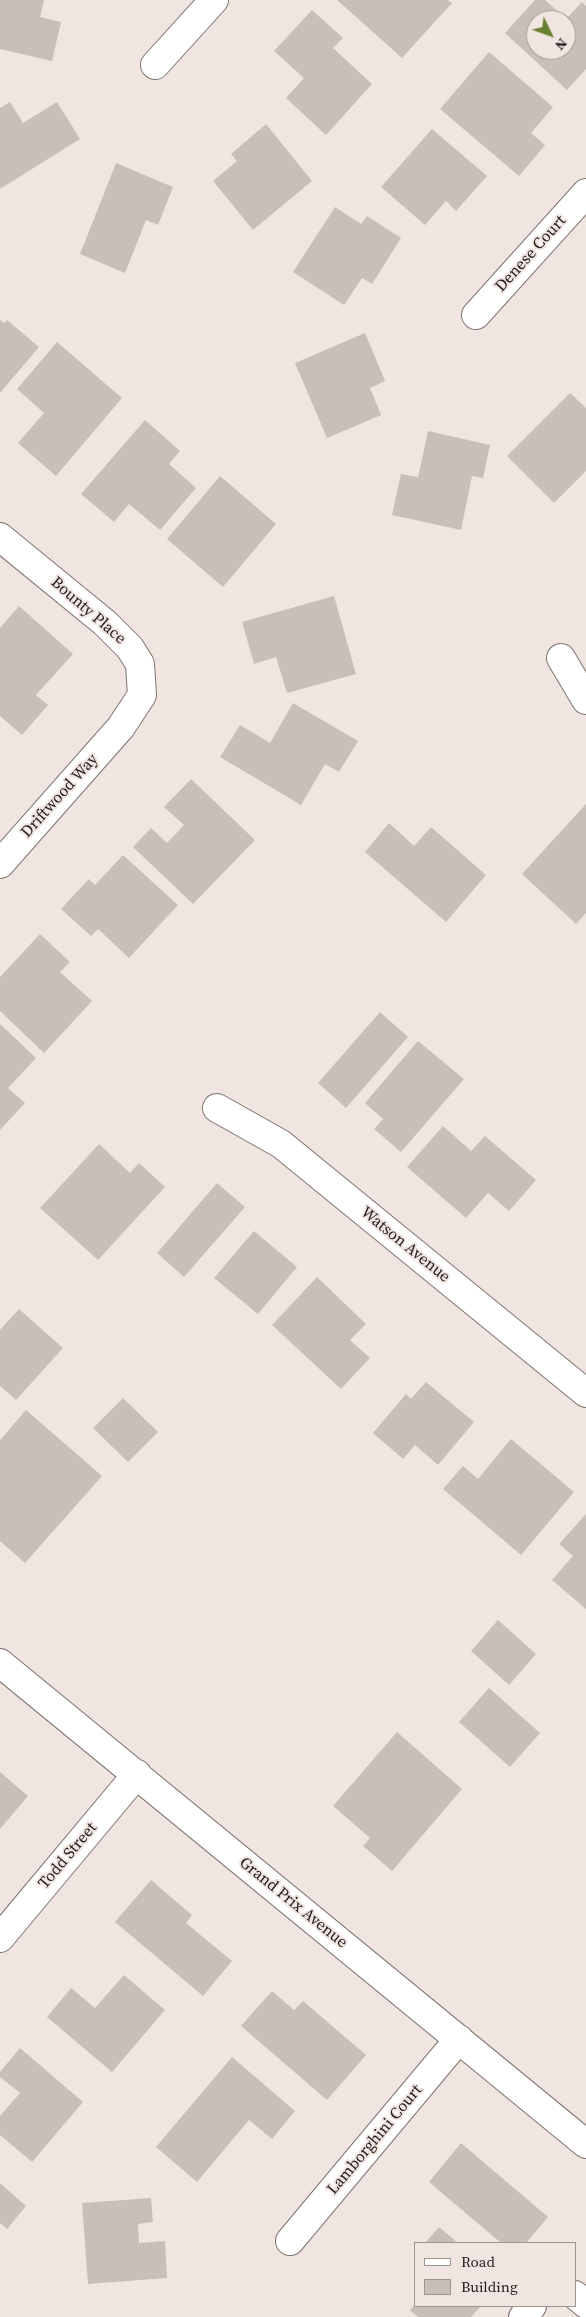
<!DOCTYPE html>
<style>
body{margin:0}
#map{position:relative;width:586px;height:2317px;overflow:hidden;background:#f1e5e1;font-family:"Source Serif 4",serif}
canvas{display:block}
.legend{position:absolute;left:414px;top:2242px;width:162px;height:65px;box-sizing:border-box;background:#f1e5e1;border:1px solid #9d9591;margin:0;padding:6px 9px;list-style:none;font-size:15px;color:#201c1a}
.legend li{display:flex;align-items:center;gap:10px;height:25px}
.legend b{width:25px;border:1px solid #9d9591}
.north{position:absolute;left:526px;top:10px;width:50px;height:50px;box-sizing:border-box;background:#f1e5e1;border:1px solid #9d9591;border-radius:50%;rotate:132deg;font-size:14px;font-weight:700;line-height:20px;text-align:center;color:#201c1a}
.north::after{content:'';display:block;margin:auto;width:18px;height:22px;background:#688033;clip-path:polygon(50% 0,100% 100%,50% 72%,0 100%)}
</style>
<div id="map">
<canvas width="586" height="2317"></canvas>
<ul class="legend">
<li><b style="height:6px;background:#fff"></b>Road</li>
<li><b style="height:14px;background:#c7c0b7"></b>Building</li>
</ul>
<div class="north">N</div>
</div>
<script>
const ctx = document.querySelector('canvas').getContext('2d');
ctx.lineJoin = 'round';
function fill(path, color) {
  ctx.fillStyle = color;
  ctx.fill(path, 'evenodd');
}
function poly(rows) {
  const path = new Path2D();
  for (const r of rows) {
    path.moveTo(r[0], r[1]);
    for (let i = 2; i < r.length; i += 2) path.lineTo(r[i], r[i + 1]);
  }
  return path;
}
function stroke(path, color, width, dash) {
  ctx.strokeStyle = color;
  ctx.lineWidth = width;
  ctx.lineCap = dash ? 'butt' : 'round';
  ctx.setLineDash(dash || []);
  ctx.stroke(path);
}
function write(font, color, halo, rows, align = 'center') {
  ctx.font = font + ' "Source Serif 4",serif';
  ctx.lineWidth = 4;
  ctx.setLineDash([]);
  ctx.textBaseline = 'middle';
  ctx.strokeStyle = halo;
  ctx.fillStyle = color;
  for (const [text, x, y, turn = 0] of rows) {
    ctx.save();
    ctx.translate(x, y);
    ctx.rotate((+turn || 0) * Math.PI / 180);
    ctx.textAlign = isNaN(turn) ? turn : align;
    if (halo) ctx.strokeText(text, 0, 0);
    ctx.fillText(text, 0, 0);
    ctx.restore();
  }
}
fill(poly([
 [0,0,44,0,40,17,61,22,52,61,0,49],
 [337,0,448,0,452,3,402,58],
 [535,0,545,0,566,19,582,2,586,6,586,69,567,90,505,33],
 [536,20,566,20,566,50,536,50],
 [312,10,343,38,333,48,372,84,326,135,286,98,304,78,274,51],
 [489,52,553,107,531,133,545,145,519,176,440,109],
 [10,102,23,123,57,102,80,139,0,189,0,108],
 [266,124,312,181,253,230,213,181,237,161,231,154],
 [432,129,487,176,456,211,446,201,425,225,381,187],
 [116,163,173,187,158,225,146,220,125,273,80,254],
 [335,207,361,224,367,216,401,238,372,284,362,278,344,305,293,272],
 [0,320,4,323,7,320,39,347,0,393],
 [365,333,385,381,370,388,381,415,327,438,295,363],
 [57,342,122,398,56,476,18,443,44,413,17,389],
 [570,393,586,408,586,471,554,503,507,456],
 [145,420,180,451,169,464,196,488,160,530,129,504,114,522,81,494],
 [428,431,490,445,483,478,472,476,461,530,392,515,401,474,418,477],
 [220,476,276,524,223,587,167,539],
 [334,596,356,674,287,693,276,657,254,664,242,622],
 [19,606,73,654,36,695,48,705,22,735,0,716,0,628],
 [293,703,358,741,339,772,325,764,301,805,220,757,240,725,270,743],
 [191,779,255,840,193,904,133,847,151,828,167,843,184,825,164,807],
 [586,804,586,913,576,924,522,874],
 [389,823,414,846,431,827,486,875,446,922,365,852],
 [123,855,178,905,129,958,98,929,91,936,61,909,89,879,95,885],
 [40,934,70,962,60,972,92,1001,44,1053,0,1011,0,977],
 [380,1012,408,1037,346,1108,318,1083],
 [0,1024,36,1058,8,1088,25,1103,0,1130],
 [418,1041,464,1079,401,1152,374,1129,383,1119,365,1103],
 [443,1126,471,1151,485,1136,536,1180,509,1211,488,1193,466,1218,407,1167],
 [99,1144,130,1173,139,1163,165,1187,98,1260,40,1208],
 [217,1183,245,1207,184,1277,157,1253],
 [254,1231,297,1267,258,1314,214,1278],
 [317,1277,366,1324,350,1340,370,1358,341,1389,272,1325],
 [19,1309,63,1348,16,1400,0,1386,0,1330],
 [426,1382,474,1422,438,1465,415,1445,403,1459,373,1433,406,1394,411,1399],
 [123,1398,158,1432,128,1462,93,1428],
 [26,1410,102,1476,25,1563,0,1541,0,1440],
 [511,1439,574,1492,521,1555,443,1489,463,1466,478,1479],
 [586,1514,586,1609,552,1580,573,1556,559,1544],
 [498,1620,536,1654,509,1685,471,1651],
 [489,1688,540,1733,510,1767,459,1722],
 [397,1732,462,1789,392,1871,363,1846,370,1838,333,1806],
 [0,1772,28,1796,0,1829],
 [151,1880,192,1915,186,1923,232,1961,203,1996,115,1922],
 [124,1975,165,2010,112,2072,47,2017,71,1988,95,2008],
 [272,1991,294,2010,303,2001,366,2055,327,2100,241,2026],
 [20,2048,83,2102,32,2162,0,2135,0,2116,20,2093,0,2077,0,2072],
 [232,2057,295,2111,272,2139,249,2120,197,2182,156,2147],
 [461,2143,548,2217,526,2243,501,2243,429,2182],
 [0,2183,26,2206,7,2229,0,2223],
 [151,2198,153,2222,138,2224,139,2243,165,2241,167,2278,88,2284,82,2203],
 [439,2227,458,2243,425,2243],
 [415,2304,415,2306,481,2306,471,2317,418,2317,410,2310]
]), '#c7c0b7');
const minor = poly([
 [155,65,214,0],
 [476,315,586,193],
 [0,537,105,623,130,648,140,664,142,695,121,727,0,864],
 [561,658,586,700],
 [217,1108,281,1144,586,1393],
 [0,1663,586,2144],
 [0,1938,137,1774],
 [290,2241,459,2039],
 [575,2295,586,2304],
 [523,2317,532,2306]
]);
stroke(minor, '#7e7470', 30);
stroke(minor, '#fff', 28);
write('16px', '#201c1a', '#f1e5e1', [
 ["Denese Court",531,254,-48],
 ["Bounty Place",88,611,41],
 ["Driftwood Way",60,796,-48],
 ["Watson Avenue",405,1245,39],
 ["Todd Street",68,1856,-50],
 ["Grand Prix Avenue",293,1903,39],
 ["Lamborghini Court",375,2140,-50]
]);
</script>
